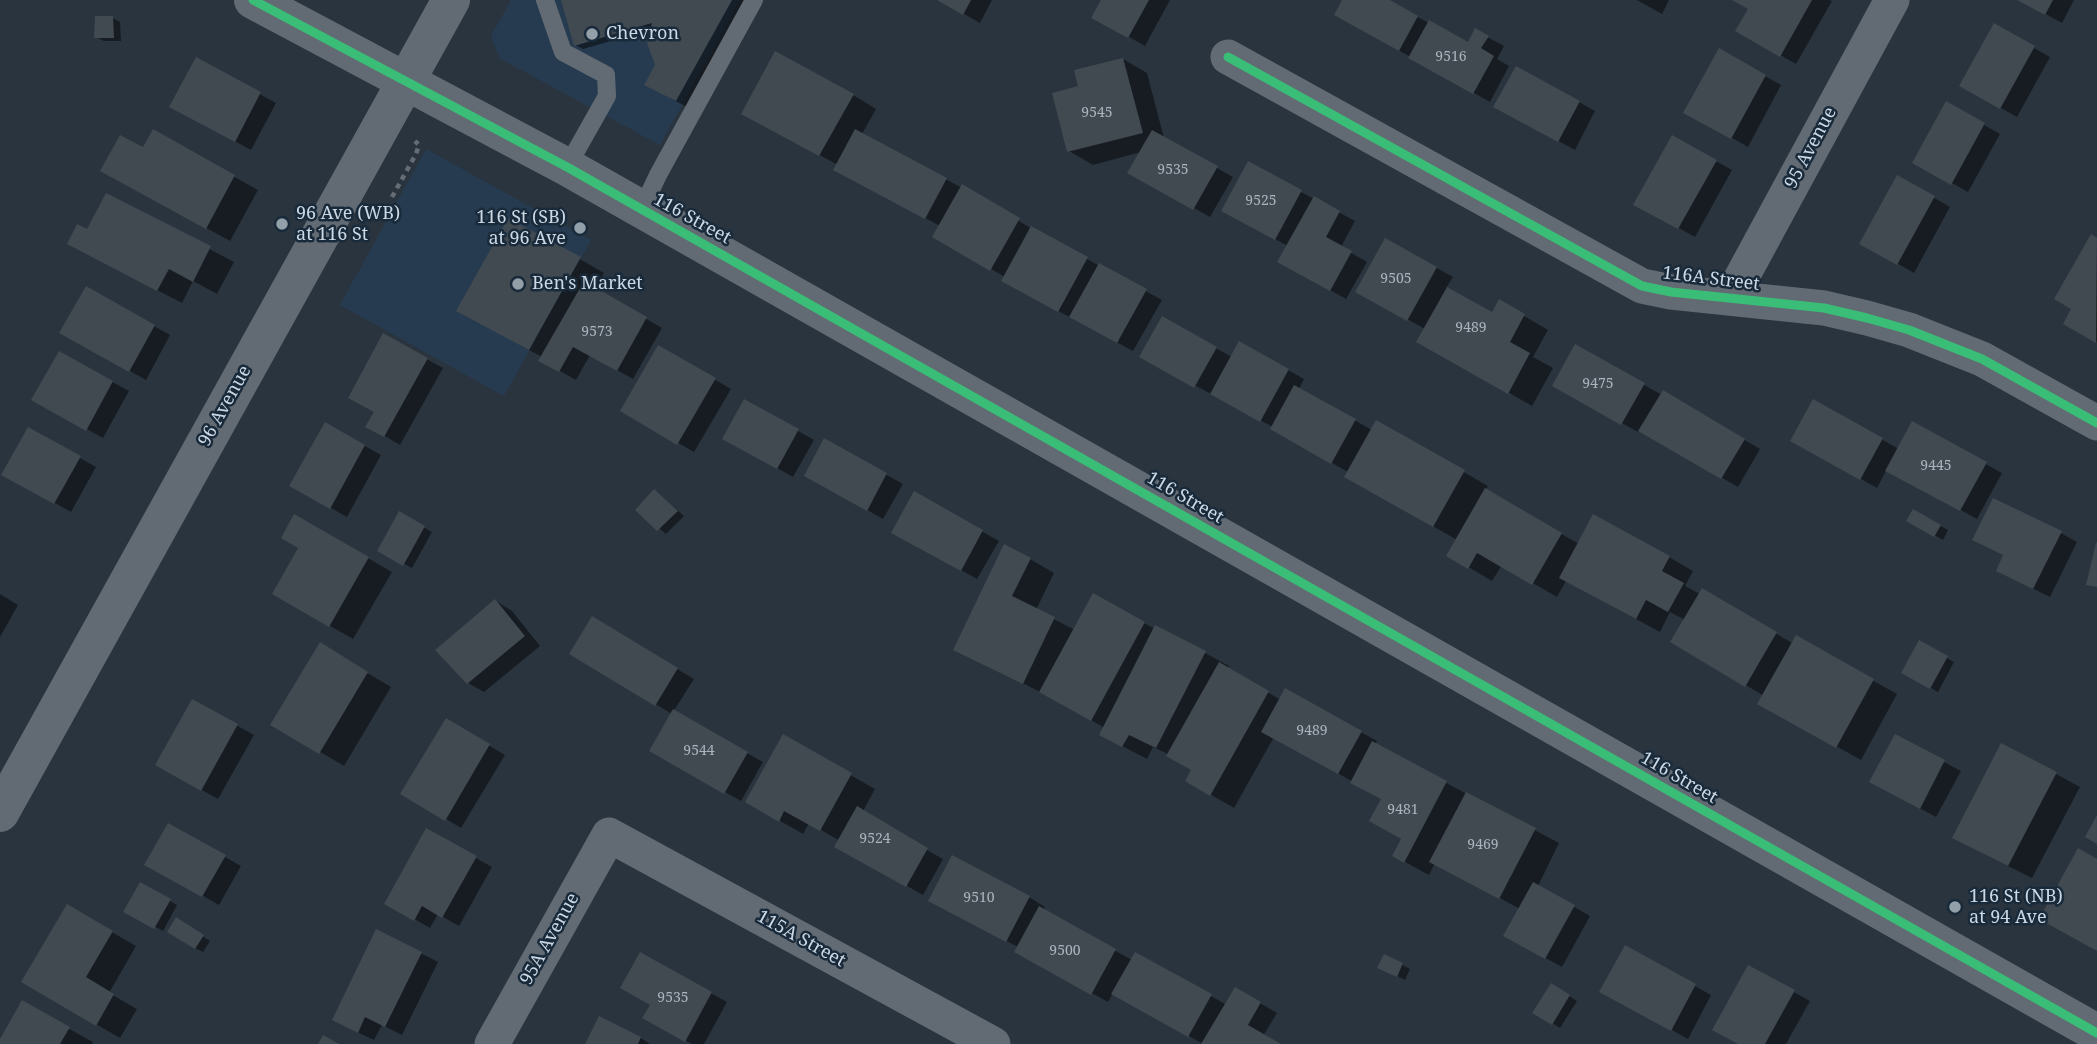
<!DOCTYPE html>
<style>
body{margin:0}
canvas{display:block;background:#2a343e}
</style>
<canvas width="2097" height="1044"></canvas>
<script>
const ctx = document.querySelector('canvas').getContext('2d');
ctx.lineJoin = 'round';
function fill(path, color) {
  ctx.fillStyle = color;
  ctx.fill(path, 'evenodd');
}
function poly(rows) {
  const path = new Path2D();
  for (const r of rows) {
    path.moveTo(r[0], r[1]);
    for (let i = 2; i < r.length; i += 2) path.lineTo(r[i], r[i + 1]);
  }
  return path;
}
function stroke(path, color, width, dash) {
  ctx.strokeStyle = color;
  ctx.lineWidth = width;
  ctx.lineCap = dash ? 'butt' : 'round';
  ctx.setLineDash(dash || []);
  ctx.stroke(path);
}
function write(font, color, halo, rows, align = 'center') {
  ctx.font = font + ' "Noto Serif",serif';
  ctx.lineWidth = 5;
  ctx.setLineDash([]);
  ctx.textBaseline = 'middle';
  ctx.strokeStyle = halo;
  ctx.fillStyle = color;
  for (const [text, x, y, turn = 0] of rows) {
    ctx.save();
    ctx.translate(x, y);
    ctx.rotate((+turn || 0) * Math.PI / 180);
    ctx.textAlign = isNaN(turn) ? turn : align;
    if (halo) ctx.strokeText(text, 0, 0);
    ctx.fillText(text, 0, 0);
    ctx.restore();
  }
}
fill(poly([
 [511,0,740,0,660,145,499,58,491,36],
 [426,149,591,240,504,396,340,305]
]), '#263b50');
fill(poly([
 [562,0,763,0,700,114,670,98,657,66,652,29,583,49,575,45],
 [940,0,992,0,980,23],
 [1103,0,1170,0,1145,46,1094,17],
 [1344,0,1386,0,1468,44,1476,31,1504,46,1497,59,1509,66,1490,102,1336,15],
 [1637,0,1669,0,1662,14],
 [1737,0,1829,0,1832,1,1796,64,1738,31,1750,8],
 [2020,0,2074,0,2062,23],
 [113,18,120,22,121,41,104,41,96,37],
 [1995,26,2050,57,2017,117,1961,86],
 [1720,51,1781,85,1748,147,1686,112],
 [1123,59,1147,73,1164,138,1233,177,1210,217,1130,172,1141,152,1093,165,1069,151,1080,87],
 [197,60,276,103,251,150,188,116],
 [853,95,876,109,862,134,962,188,962,187,1034,230,1162,300,1133,351,1019,290,1005,277,934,236,940,226,852,178,838,165,767,127],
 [1579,102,1595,111,1575,150,1512,116],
 [1947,104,2000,134,1968,192,1914,162],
 [154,132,258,190,230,241,126,184],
 [1672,137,1732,170,1695,237,1636,204],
 [1898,177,1950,207,1914,273,1861,243],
 [1301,192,1355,221,1341,247,1367,262,1346,299,1280,262,1288,246,1239,220],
 [107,195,234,262,217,294,193,281,182,303,93,257,88,232],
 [2092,236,2097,240,2097,342,2065,324,2074,308],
 [1386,240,1453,277,1446,288,1493,314,1500,302,1548,330,1533,357,1553,368,1532,406,1419,341,1425,329,1357,291],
 [580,259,604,273,594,289,662,328,633,379,590,355,576,380,540,360,542,357,482,324],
 [86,288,170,335,146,380,62,333],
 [1163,319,1232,357,1240,343,1304,379,1299,389,1372,430,1377,422,1488,486,1485,490,1579,544,1669,557,1693,571,1685,586,1700,594,1702,590,1792,643,1797,638,1897,694,1861,760,1784,717,1764,696,1672,641,1685,620,1670,612,1660,632,1566,581,1557,597,1502,565,1492,581,1448,555,1457,540,1346,476,1348,472,1272,429,1273,427,1142,357],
 [384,336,443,368,400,445,368,426,376,412],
 [659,347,731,389,694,452,622,411],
 [1576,347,1662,395,1663,392,1760,449,1738,487,1640,430,1638,432,1554,385],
 [60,353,129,391,103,438,34,400],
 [745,401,814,440,793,477,724,438],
 [1814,402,1899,449,1913,424,2002,473,1977,519,1887,469,1877,488,1793,441],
 [326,424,381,455,347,517,292,486],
 [28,429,96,467,71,512,3,474],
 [825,441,903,484,883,519,806,475],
 [655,491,684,516,666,534,637,509],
 [915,494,999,541,977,579,893,532],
 [1914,511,1948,530,1943,540,1909,521],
 [400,514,432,532,412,568,380,551],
 [295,516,392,572,353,639,274,594,300,548],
 [2061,533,2077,542,2050,597,2014,579,2005,556,1975,540],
 [1030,559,1054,573,1036,610,1075,630,1094,596,1155,629,1205,653,1229,666,1227,669,1281,700,1286,691,1377,741,1375,745,1559,843,1538,886,1590,916,1562,967,1522,945,1520,909,1435,863,1429,875,1394,856,1403,839,1383,799,1274,737,1234,808,1187,781,1193,770,1168,754,1153,747,1147,759,1101,735,1105,728,1048,696,955,649],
 [0,594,18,605,0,637],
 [496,601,512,611,540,646,484,692,468,683],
 [592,618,694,679,673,712,763,762,741,801,651,750,672,714,571,653],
 [1920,643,1954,662,1938,692,1904,673],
 [320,645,391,687,344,766,273,724],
 [193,701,254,735,218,799,157,765],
 [446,720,505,755,461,828,403,793],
 [1896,736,1961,771,1936,817,1888,791],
 [784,737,875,789,863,811,913,839,912,842,943,859,923,895,837,846,840,841,809,823,803,834,747,802],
 [2056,774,2080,787,2032,878,1978,851],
 [168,825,241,866,219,905,147,864],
 [426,830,492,867,459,926,438,914,430,928,386,903],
 [953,857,1029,897,1045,907,1043,911,1132,960,1135,954,1227,1005,1236,989,1277,1013,1263,1036,1278,1044,1203,1044,1113,993,1108,1002,1016,951,1018,947,946,909],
 [140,884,177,905,163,931,126,911],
 [67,906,136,946,109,993,137,1009,120,1038,23,982],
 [184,924,210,941,203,952,195,948],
 [377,931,438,962,402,1035,382,1025,374,1040,350,1029],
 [1626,948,1711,995,1688,1039,1618,1000],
 [641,954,727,1002,704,1044,692,1044,645,1018,652,1004],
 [1385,956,1410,969,1405,980,1387,971],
 [1749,967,1810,1001,1786,1044,1741,1044],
 [1552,985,1577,1001,1560,1028,1535,1012],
 [22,1003,93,1042,92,1044,0,1044],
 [599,1018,641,1038,650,1044,587,1044]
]), '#0007');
fill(poly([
 [561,0,732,0,676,101,644,85,655,65,647,43,652,23,574,46],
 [937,0,971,0,963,15],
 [1101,0,1149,0,1128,38,1091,18],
 [1342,0,1390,0,1418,16,1399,51,1334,15],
 [1732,0,1812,0,1780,57,1735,31,1748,9],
 [2017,0,2053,0,2045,15],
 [95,16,113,16,114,38,94,38],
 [1429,20,1468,42,1475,28,1489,36,1481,48,1494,56,1473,94,1408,58],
 [1994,23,2035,46,2000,109,1959,86],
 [1719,48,1766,75,1731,139,1683,113],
 [775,51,854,94,819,156,741,114],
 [196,57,261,92,235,142,169,107],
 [1123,58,1143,133,1067,152,1052,93,1078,86,1074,70],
 [1516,66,1580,101,1558,142,1493,107],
 [1946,101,1985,123,1951,185,1912,163],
 [153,129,235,175,206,229,100,171,120,135,143,147],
 [855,129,947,178,925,219,833,170],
 [1152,130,1218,166,1193,210,1127,173],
 [1672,135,1717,160,1678,229,1633,205],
 [1248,161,1302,190,1275,240,1221,211],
 [1897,175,1935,196,1897,265,1859,244],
 [962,184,1020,218,990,271,932,237],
 [106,193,211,246,193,282,169,269,157,291,67,244,77,224,87,229],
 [1314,196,1340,211,1326,237,1352,251,1330,291,1277,262],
 [508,218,581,257,529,350,456,311],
 [1031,226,1088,257,1058,312,1001,281],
 [2091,234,2097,238,2096,343,2063,324,2071,309,2054,299],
 [1385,238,1437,267,1407,321,1355,292],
 [1099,263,1147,289,1117,343,1069,317],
 [584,281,647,317,617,371,573,347,559,372,538,361],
 [86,286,155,325,129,372,59,333],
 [1447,287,1492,312,1499,299,1525,314,1510,342,1530,353,1508,394,1416,342],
 [1162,316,1217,347,1194,388,1139,357],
 [383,333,428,358,384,437,365,427,374,412,348,398],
 [1239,341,1289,369,1260,422,1210,394],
 [1575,344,1645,383,1621,425,1552,386],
 [658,345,716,378,677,445,620,411],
 [59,351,113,381,86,431,31,400],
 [1294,385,1356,419,1331,464,1270,429],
 [1663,390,1745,439,1721,479,1638,431],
 [744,399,799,429,777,469,722,439],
 [1813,399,1883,438,1860,480,1790,441],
 [1376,420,1465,470,1433,527,1344,477],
 [1912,421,1987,462,1960,511,1885,471],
 [325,422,365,445,330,509,289,486],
 [28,427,81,456,54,504,1,475],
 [824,438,887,473,867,511,804,476],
 [1485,488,1562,533,1532,585,1477,553,1468,569,1446,556],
 [654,489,678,511,657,531,635,510],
 [914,491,983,530,961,571,891,533],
 [1993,498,2062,531,2033,589,1996,571,2003,555,1972,540],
 [1913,509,1941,525,1934,537,1906,521],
 [399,511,425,526,403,566,377,551],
 [294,514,369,557,329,627,272,594,298,548,281,538],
 [1593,514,1670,556,1662,571,1684,583,1668,612,1646,600,1636,619,1559,578],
 [2096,543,2097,543,2097,587,2086,585],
 [1004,544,1031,558,1012,596,1055,617,1023,684,953,650],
 [1702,588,1777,632,1745,687,1670,642],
 [1093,593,1145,622,1091,721,1039,692],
 [495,599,525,636,467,684,435,650],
 [592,616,678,668,655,706,569,654],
 [1155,625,1206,651,1156,748,1129,735,1122,747,1099,735],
 [1796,635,1874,679,1836,748,1757,704],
 [1919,640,1948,656,1930,689,1901,673],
 [320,642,368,672,319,754,270,725],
 [1219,662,1269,691,1210,796,1185,781,1191,770,1166,756],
 [1285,688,1362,731,1338,774,1261,732],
 [192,699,238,724,201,791,155,765],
 [673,709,748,752,724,794,649,751],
 [446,718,490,744,445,821,400,794],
 [783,734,852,773,820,831,784,811,779,822,745,802],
 [1895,734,1945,760,1920,809,1869,782],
 [1372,741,1447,781,1404,863,1392,856,1401,839,1369,821,1381,799,1350,783],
 [2001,743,2057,772,2008,866,1952,838],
 [1466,792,1536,828,1499,899,1429,862],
 [857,806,928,848,906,887,834,847],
 [2097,815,2097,844,2085,837],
 [168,823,226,855,202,897,144,865],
 [426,828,477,856,442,918,422,906,414,921,384,904],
 [2078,848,2097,859,2097,951,2039,919],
 [952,855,1030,896,1006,942,928,901],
 [140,882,171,899,154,929,123,912],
 [1533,882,1575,905,1545,959,1503,936],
 [67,904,113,931,86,977,114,994,96,1026,21,982],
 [1039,906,1116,949,1091,995,1014,952],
 [176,917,204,935,195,949,167,932],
 [376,929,422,952,385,1027,365,1017,358,1033,332,1020],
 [1625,945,1696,984,1671,1031,1599,992],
 [640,952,712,992,685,1042,642,1018,650,1005,620,988],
 [1135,952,1212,994,1188,1037,1111,994],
 [1384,954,1403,963,1397,977,1377,968],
 [1748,965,1795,990,1765,1044,1738,1044,1712,1030],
 [1551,983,1570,995,1552,1025,1532,1013],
 [1235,987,1261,1002,1248,1025,1281,1044,1201,1044],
 [22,1000,70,1027,60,1044,0,1044,0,1039],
 [599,1016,641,1037,638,1044,585,1044],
 [323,1035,339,1044,318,1044]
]), '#414951');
stroke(poly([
 [392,197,416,154,419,145,415,141]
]), '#666c74', 4.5, [5, 5]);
stroke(poly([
 [545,0,563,52,606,75,607,96,567,167],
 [642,209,658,175,754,0]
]), '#626b73', 18);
stroke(poly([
 [1228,57,1642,286,1671,292,1824,308,1867,318,1909,330,1982,359,2097,423],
 [1731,297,1892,0],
 [492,1044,609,835,993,1044]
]), '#626b73', 35);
stroke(poly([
 [253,0,567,167,2097,1033],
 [0,813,451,0]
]), '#626b73', 38);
stroke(poly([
 [253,0,567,167,2097,1033],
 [1228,57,1642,286,1671,292,1824,308,1867,318,1909,330,1982,359,2097,423]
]), '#3abd76', 9);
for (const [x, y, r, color] of [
 [592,34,7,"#939fa9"],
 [282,224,7,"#939fa9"],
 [580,228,7,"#939fa9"],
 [518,284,7,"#939fa9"],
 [1955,907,7,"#939fa9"]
]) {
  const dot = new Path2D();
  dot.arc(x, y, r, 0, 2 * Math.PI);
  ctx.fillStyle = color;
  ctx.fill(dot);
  stroke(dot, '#192a3b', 2.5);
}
write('14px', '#a9b4be', null, [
 ["9516",1451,57],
 ["9545",1097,113],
 ["9535",1173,170],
 ["9525",1261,201],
 ["9505",1396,279],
 ["9489",1471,328],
 ["9573",597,332],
 ["9475",1598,384],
 ["9445",1936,466],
 ["9489",1312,731],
 ["9544",699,751],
 ["9481",1403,810],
 ["9524",875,839],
 ["9469",1483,845],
 ["9510",979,898],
 ["9500",1065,951],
 ["9535",673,998]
]);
write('18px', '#ccd8e3', '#192a3b', [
 ["Chevron",606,34],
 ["96 Ave (WB)",296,214],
 ["at 116 St",296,235],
 ["116 St (SB)",566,218,"right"],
 ["at 96 Ave",566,239,"right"],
 ["Ben's Market",532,284],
 ["116 St (NB)",1969,897],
 ["at 94 Ave",1969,918]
], 'left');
write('18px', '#ccd8e3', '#192a3b', [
 ["95 Avenue",1811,148,-62],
 ["116 Street",692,219,29],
 ["116A Street",1711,279,7],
 ["96 Avenue",225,406,-61],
 ["116 Street",1185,498,30],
 ["116 Street",1679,778,30],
 ["95A Avenue",550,939,-61],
 ["115A Street",801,939,29]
]);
</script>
